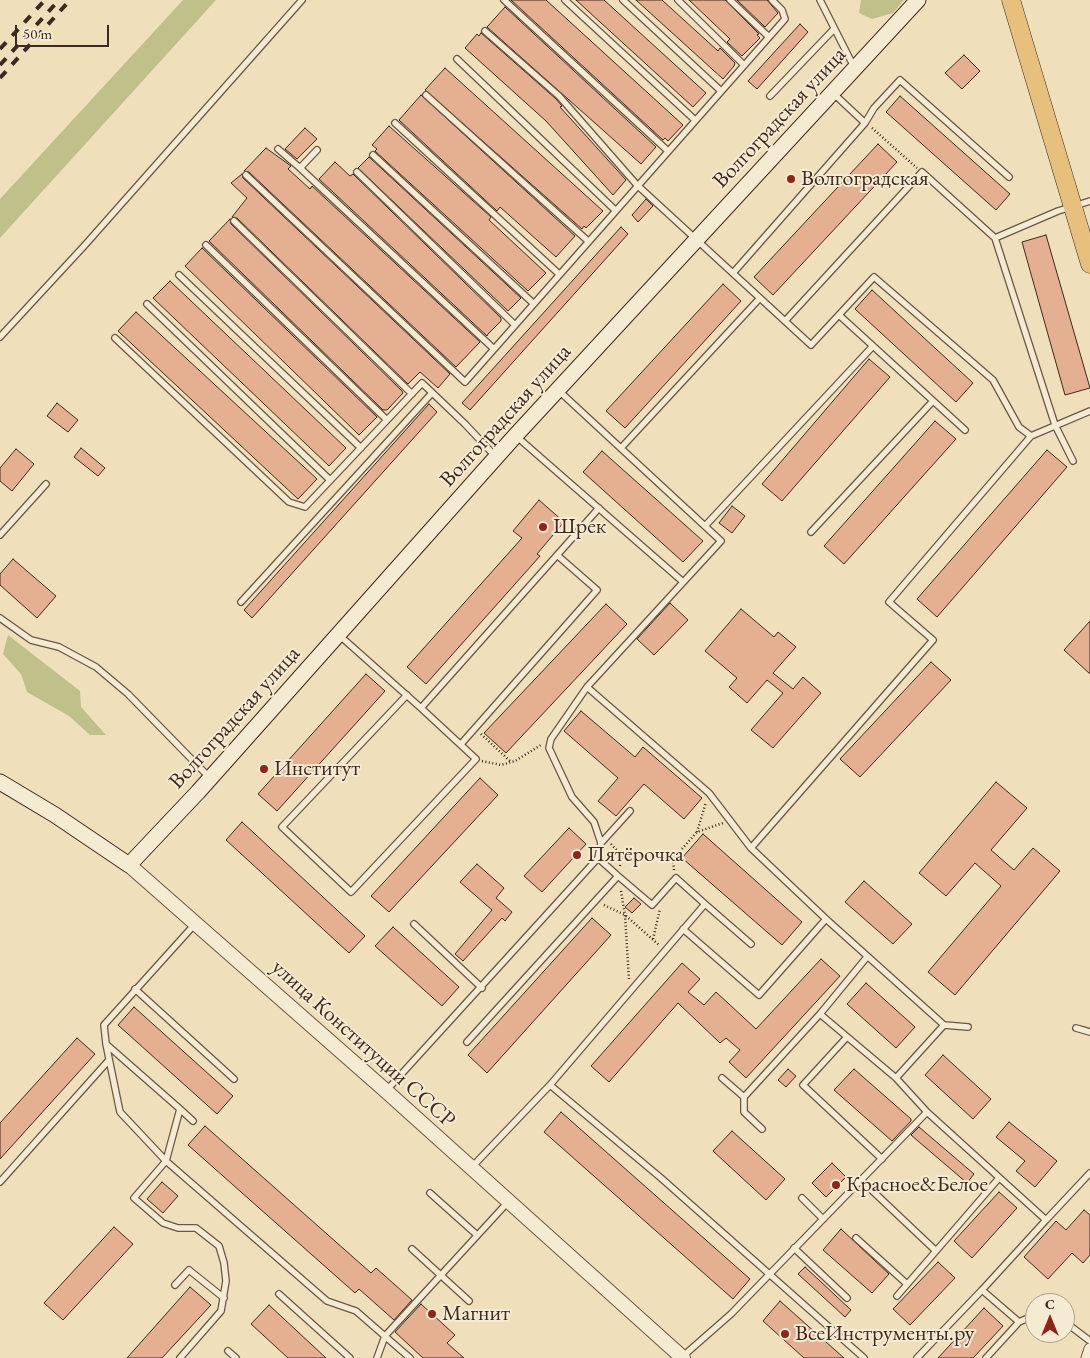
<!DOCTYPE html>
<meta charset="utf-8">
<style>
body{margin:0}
#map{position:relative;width:1090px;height:1358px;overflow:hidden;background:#efe0bb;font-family:"EB Garamond",serif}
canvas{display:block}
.north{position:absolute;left:1025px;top:1293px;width:50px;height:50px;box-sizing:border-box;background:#f5ebd3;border:1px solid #ac9d8b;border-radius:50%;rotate:0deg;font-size:14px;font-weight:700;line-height:20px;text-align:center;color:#3e281f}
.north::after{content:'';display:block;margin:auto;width:18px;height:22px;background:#8f2418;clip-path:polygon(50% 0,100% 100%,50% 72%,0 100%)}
.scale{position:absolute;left:15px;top:25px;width:94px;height:22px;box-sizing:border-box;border:2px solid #3e281f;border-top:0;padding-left:6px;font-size:15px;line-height:18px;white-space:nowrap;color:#3e281f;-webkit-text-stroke:4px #f5ebd3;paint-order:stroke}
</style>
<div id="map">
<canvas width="1090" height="1358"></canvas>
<div class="north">С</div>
<div class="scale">50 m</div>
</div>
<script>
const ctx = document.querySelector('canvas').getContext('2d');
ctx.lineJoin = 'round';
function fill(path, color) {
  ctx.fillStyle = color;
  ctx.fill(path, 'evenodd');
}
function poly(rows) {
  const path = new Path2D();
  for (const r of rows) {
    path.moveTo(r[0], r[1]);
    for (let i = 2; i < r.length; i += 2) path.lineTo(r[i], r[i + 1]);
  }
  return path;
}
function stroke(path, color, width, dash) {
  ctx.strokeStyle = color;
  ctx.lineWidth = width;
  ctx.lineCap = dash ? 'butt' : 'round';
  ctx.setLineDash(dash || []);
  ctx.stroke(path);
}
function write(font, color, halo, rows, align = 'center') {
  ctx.font = font + ' "EB Garamond",serif';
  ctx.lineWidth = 4;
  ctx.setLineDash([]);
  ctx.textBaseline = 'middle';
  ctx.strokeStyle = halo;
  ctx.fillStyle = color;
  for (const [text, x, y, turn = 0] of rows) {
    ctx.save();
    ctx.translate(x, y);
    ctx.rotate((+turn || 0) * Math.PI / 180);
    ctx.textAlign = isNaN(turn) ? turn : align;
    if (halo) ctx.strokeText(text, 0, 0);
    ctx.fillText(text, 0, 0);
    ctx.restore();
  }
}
fill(poly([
 [183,0,216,0,0,238,0,199],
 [861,0,904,0,893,13,872,19,859,13],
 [8,635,80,691,81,707,106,735,90,735,69,716,27,692,21,674,3,654]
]), '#c0c08b');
const building = poly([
 [511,0,546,0,683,125,668,141,665,138,663,140,511,0],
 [576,0,604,0,706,93,693,107,576,0],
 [636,0,662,0,718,51,720,48,735,63,734,66,723,79,636,0],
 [689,0,725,0,759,34,757,35,760,38,742,56,727,42,730,39,689,0],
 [737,0,767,0,778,13,765,27,737,0],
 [505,7,656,147,641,164,487,27,505,7],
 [800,24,808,32,757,89,748,81,800,24],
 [481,33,556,99,562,106,560,107,626,180,613,195,546,121,465,48,477,34,479,36,481,33],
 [964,55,980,71,962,89,945,73,964,55],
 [445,68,603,211,586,228,584,226,582,229,425,90,445,68],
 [421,95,575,236,556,257,500,207,497,211,399,120,421,95],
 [900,96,1010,194,996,210,886,112,900,96],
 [389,126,491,217,489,220,546,273,528,291,375,151,377,149,372,145,389,126],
 [305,128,317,139,297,159,285,149,305,128],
 [878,144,897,162,773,295,754,277,878,144],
 [266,148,291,166,288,169,310,189,312,186,480,342,456,367,249,172,244,171,266,148],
 [369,157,521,298,508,311,358,168,369,157],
 [335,162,350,176,353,174,501,318,501,321,488,334,487,336,319,179,335,162],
 [242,174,243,178,450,374,438,388,420,372,408,384,237,218,232,217,247,198,231,183,242,174],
 [646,199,653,206,638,222,632,215,646,199],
 [230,219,231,224,402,391,403,393,387,410,383,410,209,241,230,219],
 [621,227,628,234,470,410,462,403,621,227],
 [1046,235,1090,388,1065,395,1022,242,1046,235],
 [202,248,377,417,359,435,185,266,202,248],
 [170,281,346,448,329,466,153,298,170,281],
 [723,284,741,301,625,428,606,411,723,284],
 [872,290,973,383,956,402,855,309,872,290],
 [136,312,317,479,298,499,118,331,136,312],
 [869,359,890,377,782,501,762,484,869,359],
 [57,403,78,420,68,432,47,416,57,403],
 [429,404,437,412,252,618,244,610,429,404],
 [935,421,956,439,844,564,824,546,935,421],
 [81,448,105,468,98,476,74,457,81,448],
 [16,449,34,464,12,491,0,481,0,468,16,449],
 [1047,450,1067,467,937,617,917,599,1047,450],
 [602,451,703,541,683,562,583,472,602,451],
 [539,500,564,522,537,554,540,556,426,684,407,667,522,538,513,531,539,500],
 [732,506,745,516,732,533,719,523,732,506],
 [13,559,56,596,37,618,0,585,0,574,13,559],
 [670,603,688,620,654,655,637,639,670,603],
 [606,604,627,624,506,753,484,733,606,604],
 [741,609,774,637,778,632,796,647,773,673,793,689,803,677,821,693,773,748,751,730,783,693,767,680,747,703,729,687,737,678,705,651,741,609],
 [1090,621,1090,674,1064,650,1090,621],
 [931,662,951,680,860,777,840,759,931,662],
 [366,674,385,691,277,811,258,794,366,674],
 [581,711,635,757,643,747,702,798,684,819,644,784,616,816,598,801,618,778,564,731,581,711],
 [480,778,498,795,389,912,371,896,480,778],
 [996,782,1027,808,991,850,1014,870,1033,848,1060,871,955,995,928,972,1001,886,975,863,946,896,919,873,996,782],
 [242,822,365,936,349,953,226,840,242,822],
 [569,828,586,844,542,892,524,876,569,828],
 [703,834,802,922,782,945,682,858,703,834],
 [477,864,504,888,496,898,512,912,505,921,502,918,463,961,455,954,492,910,460,882,477,864],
 [864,881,912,924,893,944,845,902,864,881],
 [634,898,641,904,632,913,625,907,634,898],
 [592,918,611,935,487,1073,468,1055,592,918],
 [393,927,459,987,442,1006,375,946,393,927],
 [821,959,840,976,746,1078,729,1062,740,1050,726,1038,720,1043,678,1003,609,1082,591,1066,682,963,700,979,688,992,704,1005,716,992,756,1029,821,959],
 [866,983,915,1027,896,1048,847,1004,866,983],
 [134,1007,233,1096,217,1114,118,1025,134,1007],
 [77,1038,95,1054,0,1159,0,1123,77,1038],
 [943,1055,991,1099,973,1119,925,1075,943,1055],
 [788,1069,796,1076,786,1087,778,1080,788,1069],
 [854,1069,911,1119,911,1121,892,1141,834,1090,854,1069],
 [561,1112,750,1279,733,1299,544,1132,561,1112],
 [1009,1122,1057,1161,1035,1187,1016,1171,1025,1161,996,1137,1009,1122],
 [205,1126,371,1273,376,1268,412,1300,394,1320,359,1289,355,1293,188,1145,205,1126],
 [919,1127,974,1174,967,1183,911,1135,919,1127],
 [732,1131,785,1179,766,1200,713,1151,732,1131],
 [832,1163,846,1177,826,1197,812,1183,832,1163],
 [162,1182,178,1196,163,1213,147,1199,162,1182],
 [999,1192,1017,1208,972,1258,954,1241,999,1192],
 [1084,1210,1090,1215,1090,1255,1083,1263,1072,1253,1048,1279,1024,1257,1056,1221,1066,1230,1084,1210],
 [114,1227,133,1244,63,1320,44,1303,114,1227],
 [841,1229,889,1274,872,1293,823,1250,841,1229],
 [938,1262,955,1278,910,1325,893,1309,938,1262],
 [805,1267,851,1310,845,1317,798,1274,805,1267],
 [190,1287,211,1305,162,1358,127,1358,190,1287],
 [780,1301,844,1358,804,1358,763,1321,780,1301],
 [421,1304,455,1335,447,1343,464,1358,423,1358,395,1332,421,1304],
 [269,1305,326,1358,288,1358,251,1324,269,1305],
 [984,1308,1003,1326,973,1358,938,1358,984,1308]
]);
fill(building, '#e5b092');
stroke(building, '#3e281f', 1);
const service = poly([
 [504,0,668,151],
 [565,0,695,120],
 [623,0,721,91],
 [678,0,744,65],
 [730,0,769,37],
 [820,0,854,67],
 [485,31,559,96,637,185,811,345,874,277,993,380,1019,427,1031,436,1090,411],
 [457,59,615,210],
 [834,94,865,123],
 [426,95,588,241],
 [770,96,834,29],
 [395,123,559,274],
 [278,149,300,168],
 [317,150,300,168,494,349],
 [373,155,534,304],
 [357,172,515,325],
 [246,175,465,382,785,19,782,10,772,0],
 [234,221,412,394],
 [995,238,1058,211,1090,201],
 [206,245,387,420],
 [733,273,865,123,874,108,900,80,1009,177],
 [179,275,361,448],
 [147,304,330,480],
 [785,321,922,172,995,238,1055,425,1073,461],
 [0,337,85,245,302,0],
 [115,338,289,502,305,507,422,383,465,424,496,457],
 [873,346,965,430],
 [558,390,721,541,587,687,709,793,751,848,826,919],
 [516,436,682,581],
 [621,448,760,298],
 [705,526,873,346,839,315],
 [811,532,933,401],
 [0,535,46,484],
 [241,602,432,393],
 [0,618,31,640,59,647,96,667,128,694,209,777],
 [339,635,421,708,599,508],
 [587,687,551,739,549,748,572,797,594,822,601,843],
 [407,695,282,827,351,892,476,759,421,708],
 [461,744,597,590,557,555],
 [751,848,933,640,889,602,1031,436],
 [618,876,652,905,676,878,705,904],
 [414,924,482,988],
 [683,929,759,995,826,919,944,1025,968,1027],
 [135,989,234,1079],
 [820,1014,896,1078,927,1112,1046,1220,982,1290,1019,1322],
 [1076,1028,1090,1032],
 [847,1037,803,1085,882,1159],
 [467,1042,618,876,598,858],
 [106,1044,120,1112,166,1161,327,1301,356,1311,410,1358],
 [722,1078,744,1097,744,1112,762,1129],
 [896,1078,944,1025],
 [550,1085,661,1178,864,1358],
 [386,1091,598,858,601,843,630,811],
 [744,1097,820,1014,867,957],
 [180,1109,193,1121],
 [471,1168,550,1085,705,904,751,944],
 [862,1181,936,1251,999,1178],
 [0,1182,109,1060],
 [430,1193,477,1235],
 [802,1198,823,1219],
 [1046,1220,1090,1173],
 [856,1238,907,1284],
 [794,1248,847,1298],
 [412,1249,469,1301],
 [175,1285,189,1270,224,1298],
 [279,1294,350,1358],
 [897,1296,936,1251],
 [1065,1322,1090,1341],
 [228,1351,236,1358],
 [682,1357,731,1314,927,1112],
 [180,1358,221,1311,226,1281,224,1263,219,1246,196,1228,178,1228,163,1223,134,1198,166,1161,180,1109,106,1044,104,1025,195,924],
 [377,1358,385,1336,508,1202],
 [917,1358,982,1290],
 [986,1358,1019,1322,1035,1315]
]);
const minor = poly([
 [1087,1358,1090,1349]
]);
const tertiary = poly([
 [129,865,386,1091,683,1358]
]);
const secondary = poly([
 [0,782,55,815,129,865,198,792,515,436,918,0]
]);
const primary = poly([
 [1011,0,1090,264]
]);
stroke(service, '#6a5646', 8);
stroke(minor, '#6a5646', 13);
stroke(tertiary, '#6a5646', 16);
stroke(secondary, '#3e281f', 17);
stroke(primary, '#3e281f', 19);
stroke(poly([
 [872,128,917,168],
 [481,734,511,762],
 [482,761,501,765,515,761,541,745],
 [697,832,706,802],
 [611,844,622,856],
 [620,866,622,856,673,859],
 [674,870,673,859,697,832,723,823],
 [621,891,625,915,629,980],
 [604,905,625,915,659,945],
 [653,939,660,909]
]), '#3e281f', 2.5, [1, 2.5]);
stroke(service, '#f5ebd3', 5.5);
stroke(minor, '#f5ebd3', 11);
stroke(tertiary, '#f5ebd3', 14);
stroke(secondary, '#f5ebd3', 15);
stroke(primary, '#e8c07e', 18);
stroke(poly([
 [0,49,45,0],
 [0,65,59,0],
 [0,78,70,0]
]), '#3e281f', 4, [9, 9]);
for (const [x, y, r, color] of [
 [791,179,5,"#8f2418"],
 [543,527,5,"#8f2418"],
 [264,769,5,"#8f2418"],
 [577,855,5,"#8f2418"],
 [836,1185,5,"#8f2418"],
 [432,1314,5,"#8f2418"],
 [785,1334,5,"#8f2418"]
]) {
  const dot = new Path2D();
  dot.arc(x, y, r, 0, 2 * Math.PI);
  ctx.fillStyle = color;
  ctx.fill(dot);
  stroke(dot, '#f5ebd3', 2);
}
write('22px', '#3e281f', '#f5ebd3', [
 ["Волгоградская улица",780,118,-47],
 ["Волгоградская улица",506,416,-48],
 ["Волгоградская улица",235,718,-48],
 ["улица Конституции СССР",363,1044,42]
]);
write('22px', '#3e281f', '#f5ebd3', [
 ["Волгоградская",801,179],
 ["Шрек",553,527],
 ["Институт",274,769],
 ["Пятёрочка",587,855],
 ["Красное&Белое",846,1185],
 ["Магнит",442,1314],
 ["ВсеИнструменты.ру",795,1334]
], 'left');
</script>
